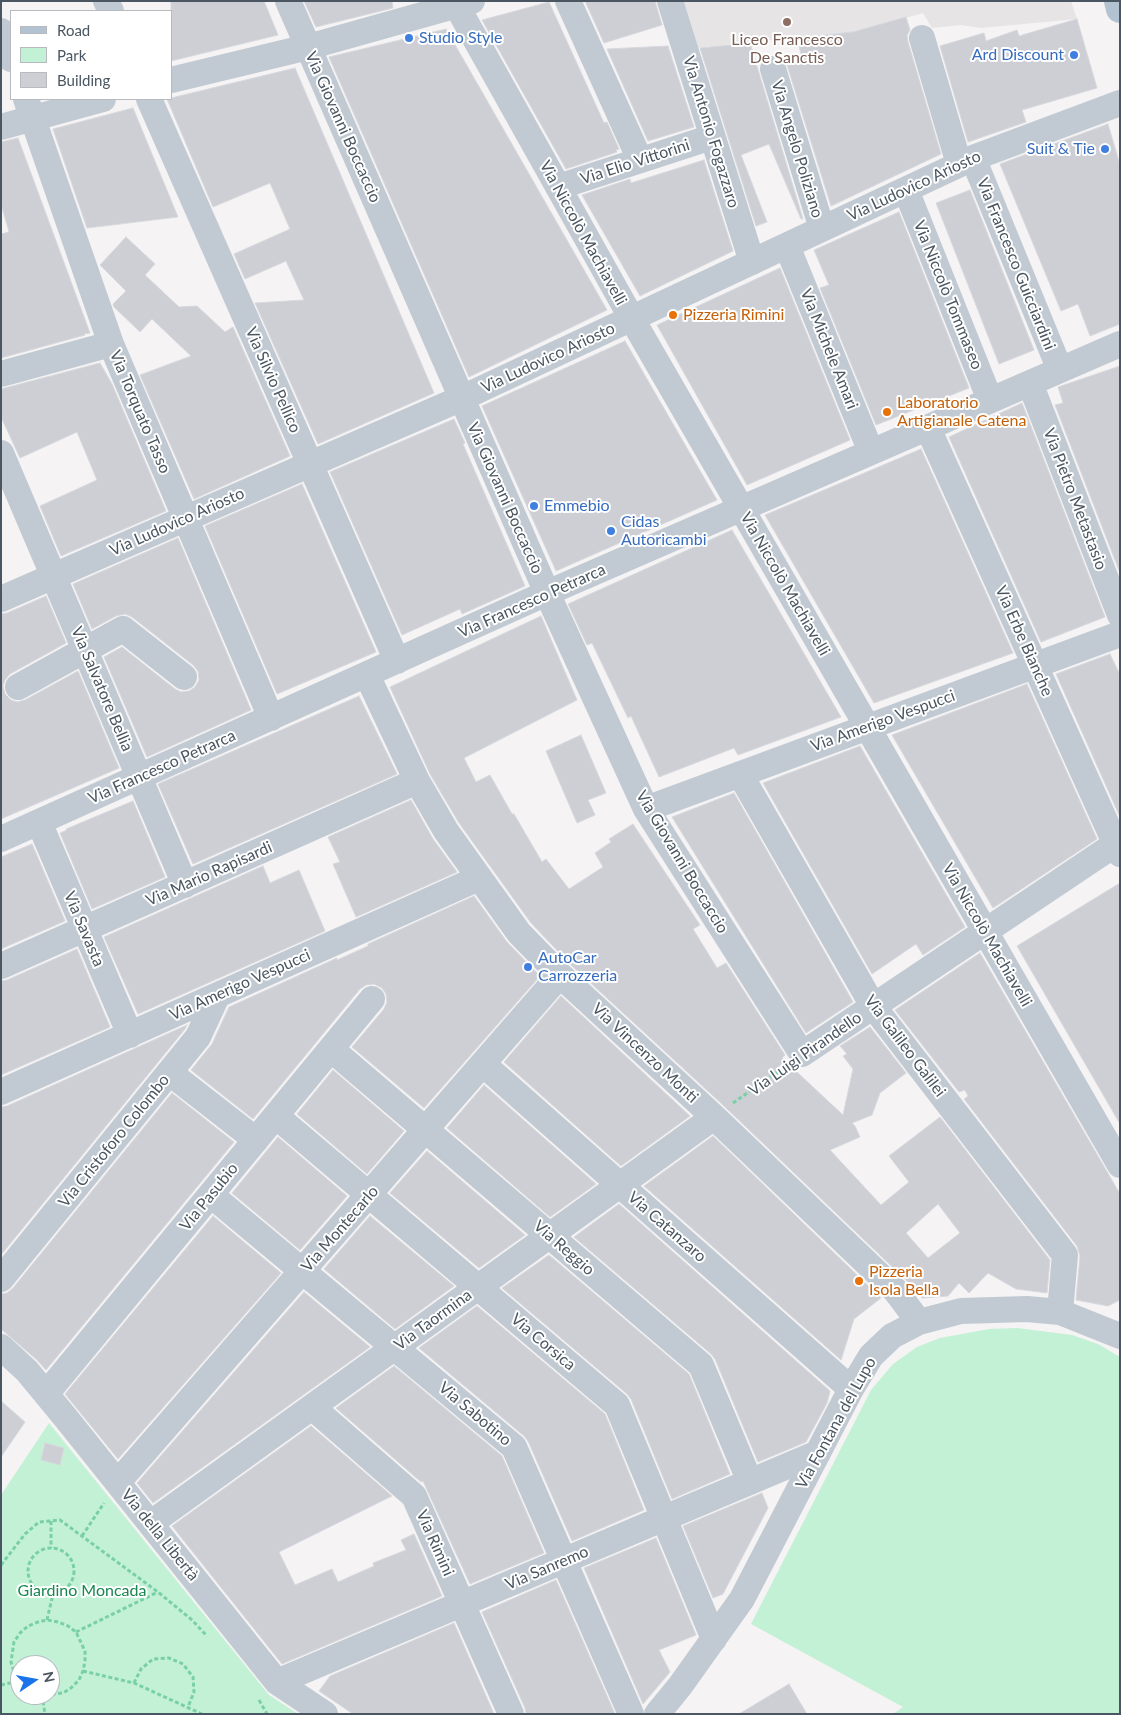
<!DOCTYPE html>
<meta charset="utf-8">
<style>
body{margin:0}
#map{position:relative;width:1121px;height:1715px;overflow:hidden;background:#f5f3f3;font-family:Lato,sans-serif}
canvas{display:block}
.frame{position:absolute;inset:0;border:2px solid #4a5661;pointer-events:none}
.legend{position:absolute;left:10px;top:10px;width:162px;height:90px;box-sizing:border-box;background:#fff;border:1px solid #b7bbc0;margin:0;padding:6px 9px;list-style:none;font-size:15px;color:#4a5661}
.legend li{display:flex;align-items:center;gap:10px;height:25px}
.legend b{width:25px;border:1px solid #b7bbc0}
.north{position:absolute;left:10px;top:1655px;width:50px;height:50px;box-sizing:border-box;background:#fff;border:1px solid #b7bbc0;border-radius:50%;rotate:78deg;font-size:14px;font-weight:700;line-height:20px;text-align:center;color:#4a5661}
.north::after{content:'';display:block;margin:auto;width:18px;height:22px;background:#1a73e8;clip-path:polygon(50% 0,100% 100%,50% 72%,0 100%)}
</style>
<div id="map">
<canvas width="1121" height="1715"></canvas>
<div class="frame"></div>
<ul class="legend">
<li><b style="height:6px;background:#b3c2d1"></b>Road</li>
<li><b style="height:14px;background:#c3f1d5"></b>Park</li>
<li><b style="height:14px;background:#cdcfd5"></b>Building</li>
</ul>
<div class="north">N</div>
</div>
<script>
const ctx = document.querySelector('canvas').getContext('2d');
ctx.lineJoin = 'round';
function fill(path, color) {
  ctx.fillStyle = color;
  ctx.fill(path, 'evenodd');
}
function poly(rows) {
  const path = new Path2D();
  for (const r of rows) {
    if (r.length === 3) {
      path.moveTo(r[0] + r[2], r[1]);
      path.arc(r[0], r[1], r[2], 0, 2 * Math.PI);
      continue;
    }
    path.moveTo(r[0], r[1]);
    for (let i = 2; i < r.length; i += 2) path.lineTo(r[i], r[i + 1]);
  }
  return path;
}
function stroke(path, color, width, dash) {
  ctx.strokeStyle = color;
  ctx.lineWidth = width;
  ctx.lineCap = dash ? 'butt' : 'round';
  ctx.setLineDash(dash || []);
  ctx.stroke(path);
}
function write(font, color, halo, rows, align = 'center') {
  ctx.font = font + ' Lato,sans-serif';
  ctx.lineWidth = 4;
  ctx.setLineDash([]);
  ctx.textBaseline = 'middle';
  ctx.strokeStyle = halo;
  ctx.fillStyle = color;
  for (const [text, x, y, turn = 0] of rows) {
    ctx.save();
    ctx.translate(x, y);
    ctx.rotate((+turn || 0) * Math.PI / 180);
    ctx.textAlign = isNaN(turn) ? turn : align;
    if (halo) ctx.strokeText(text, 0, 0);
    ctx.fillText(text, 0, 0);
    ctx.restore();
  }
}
fill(poly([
 [679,1,1071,1,1077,19,981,28,961,25,932,28,923,13,842,36,840,33,696,48]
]), '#e6e4e5');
fill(poly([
 [1017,1328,1072,1335,1098,1344,1120,1357,1120,1714,893,1714,903,1707,751,1624,871,1390,893,1364,917,1347,940,1338,989,1329],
 [49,1423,269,1695,298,1714,1,1714,1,1495],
 [20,1665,50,1665,50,1695,20,1695]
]), '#c3f1d5');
const building = poly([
 [171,1,264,1,278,35,171,61,171,1],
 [304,1,392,1,393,8,316,27,304,1],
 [585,1,655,1,662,25,604,43,585,1],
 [549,2,604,123,607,122,619,149,616,150,617,152,566,169,482,20,549,2],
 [906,17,910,30,907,35,908,42,941,154,831,206,787,65,784,59,801,54,797,38,853,32,906,17],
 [1077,19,1097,88,1022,110,1026,122,968,142,940,46,984,33,986,41,1017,30,1019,36,1077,19],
 [446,29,607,310,469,377,329,57,446,29],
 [750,43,803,219,801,219,769,144,741,155,767,222,756,226,700,48,750,43],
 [668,46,694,127,648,141,607,49,668,46],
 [295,68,434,393,318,444,255,303,304,300,286,261,245,279,234,254,290,229,270,183,213,207,167,99,295,68],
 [133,108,178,217,87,228,53,129,133,108],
 [1108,124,1120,165,1120,324,1090,336,1078,304,1061,311,1000,164,1108,124],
 [18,138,90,333,84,334,85,335,1,358,1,234,9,232,1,204,1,142,18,138],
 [704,160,733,251,640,296,582,195,630,179,631,183,704,160],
 [970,190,1034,350,999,364,936,203,970,190],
 [899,212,969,388,876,425,820,288,829,285,814,250,899,212],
 [126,237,155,264,145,275,179,307,197,306,225,332,233,327,290,456,194,499,140,375,191,356,152,319,140,332,114,307,113,304,126,291,100,265,126,237],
 [780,268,850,440,747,485,657,325,780,268],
 [625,341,717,500,556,571,482,406,625,341],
 [100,363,112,384,166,511,61,556,40,506,97,480,77,432,20,458,1,417,1,389,100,363],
 [1120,366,1120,573,1055,405,1063,403,1058,387,1120,366],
 [1022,403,1105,617,1041,642,949,437,1022,403],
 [454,419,465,443,463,444,525,586,462,614,460,609,402,635,330,472,454,419],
 [921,449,1013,653,874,703,765,515,921,449],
 [302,484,376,652,277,694,205,526,302,484],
 [732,530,841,717,738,755,734,748,659,777,631,716,628,718,592,643,587,645,568,604,732,530],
 [178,538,251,710,147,757,104,657,122,647,175,689,181,692,189,691,195,687,199,680,198,671,193,665,132,617,125,614,116,616,92,629,73,584,178,538],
 [46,596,66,643,10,674,5,680,3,686,5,694,11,700,17,702,25,700,78,671,119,768,1,819,1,614,7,613,46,596],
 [541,616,577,700,464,758,476,782,490,775,512,814,514,814,542,862,546,859,569,889,603,867,595,853,611,842,609,839,633,824,700,925,693,929,717,968,726,963,785,1055,782,1058,843,1115,853,1069,843,1056,847,1054,840,1046,870,1027,906,1073,880,1093,872,1115,852,1123,855,1126,860,1137,830,1150,881,1205,909,1182,889,1156,940,1117,1050,1260,1047,1293,1016,1289,988,1273,969,1293,959,1283,948,1296,922,1298,905,1279,724,1106,570,964,531,923,459,823,430,774,390,687,541,616],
 [938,1204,960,1233,928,1258,906,1233,938,1204],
 [1110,654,1120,675,1120,817,1056,674,1110,654],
 [1027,684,1097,839,993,908,892,735,1027,684],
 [359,696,397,774,193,864,158,784,359,696],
 [581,735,606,793,588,800,595,815,577,823,546,751,581,735],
 [860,746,965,927,923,955,916,944,872,974,763,783,860,746],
 [734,793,853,1002,806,1033,672,817,734,793],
 [411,800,433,839,457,872,356,917,333,864,340,862,328,837,411,800],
 [133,801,165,877,92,909,60,833,67,830,66,829,133,801],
 [32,844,65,921,1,949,1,857,32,844],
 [263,866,270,883,299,870,325,931,138,1014,104,937,263,866],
 [1120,883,1120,1124,1017,946,1120,883],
 [474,896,507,942,540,976,424,1108,352,1047,384,1009,387,1002,386,994,382,988,374,984,366,985,360,989,253,1119,191,1070,212,1044,229,1007,337,958,337,960,368,946,368,944,474,896],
 [77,949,110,1027,1,1075,1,981,7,980,77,949],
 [980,953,1120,1194,1120,1300,1108,1306,1076,1300,1080,1256,1077,1246,964,1099,968,1096,965,1090,959,1092,895,1010,980,953],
 [561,996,690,1116,621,1166,504,1062,561,996],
 [187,1025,185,1029,1,1255,1,1107,7,1106,187,1025],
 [333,1070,404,1131,367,1174,297,1114,333,1070],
 [484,1085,596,1184,550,1217,447,1128,484,1085],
 [172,1093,234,1142,46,1370,37,1360,1,1329,1,1294,7,1293,13,1288,172,1093],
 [713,1136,881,1298,854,1319,841,1360,644,1186,713,1136],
 [278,1137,347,1196,300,1250,232,1193,278,1137],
 [427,1151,525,1235,479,1268,390,1193,427,1151],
 [619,1204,830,1391,827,1403,806,1442,758,1462,715,1359,711,1354,574,1237,619,1204],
 [213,1216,281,1273,118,1459,65,1394,213,1216],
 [370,1216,454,1286,395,1329,324,1269,370,1216],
 [549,1255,689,1374,730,1474,672,1499,631,1399,627,1394,502,1288,549,1255],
 [304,1292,370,1347,153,1503,137,1483,304,1292],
 [477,1306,605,1414,644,1510,572,1541,528,1441,524,1436,419,1348,477,1306],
 [394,1366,502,1456,544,1553,470,1584,423,1481,421,1482,336,1408,394,1366],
 [1,1401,25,1422,1,1457,1,1401],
 [311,1426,392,1496,279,1552,295,1585,332,1569,338,1582,374,1566,373,1563,406,1550,401,1540,414,1534,442,1596,282,1664,172,1526,311,1426],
 [45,1443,64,1448,60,1465,41,1460,45,1443],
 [762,1493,768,1508,723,1594,713,1598,683,1526,762,1493],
 [656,1538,696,1635,659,1650,670,1672,643,1704,584,1568,656,1538],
 [556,1580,615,1714,526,1714,525,1708,482,1612,556,1580],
 [454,1623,494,1714,353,1714,319,1691,330,1676,454,1623],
 [789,1684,807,1714,739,1714,789,1684]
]);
fill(building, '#cdcfd5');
stroke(building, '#d7d9de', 1);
stroke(poly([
 [733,1103,783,1068],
 [51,1521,51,1548],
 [82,1536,104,1503],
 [51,1571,23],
 [1,1565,25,1534,39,1522,60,1520,158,1592,192,1620,206,1635],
 [47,1620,53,1594],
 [76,1632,158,1592],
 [83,1671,134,1683,202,1714],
 [20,1682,14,1672,11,1662,14,1642,20,1633,28,1626,38,1622,47,1620,58,1622,68,1626,76,1632,85,1651,85,1661,83,1671,79,1680,71,1688,63,1693,44,1695],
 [134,1683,141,1669,153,1659,169,1658,183,1664,193,1677,194,1692,188,1707],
 [1,1685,19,1681],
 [42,1695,45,1714],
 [259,1700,267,1714]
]), '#7ad0a6', 3, [4, 2.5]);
stroke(poly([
 [106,1,111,11],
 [288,1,547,593,646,809,802,1054,1120,841],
 [454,1,632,319,1120,1165],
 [568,1,640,160],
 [670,1,752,262],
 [1,31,11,59],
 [922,38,959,164],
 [773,69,822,229],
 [171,80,308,47,472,1],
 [26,99,111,344,271,718],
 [149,99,397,661],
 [1,127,103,99],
 [973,158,1060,370],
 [558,187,712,137],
 [906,190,990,400],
 [787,246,871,452],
 [1,374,111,344],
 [1030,383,1120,615],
 [928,428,1120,854],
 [1,453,185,885],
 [1,599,462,398,973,158,1120,103],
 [367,675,417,781,446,831,519,933,560,975,714,1117,895,1290,919,1322],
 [18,687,123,629,184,677],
 [740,774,873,1006,1065,1255,1060,1312],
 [646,809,1120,634],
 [39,822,130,1035],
 [1,839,547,593,1120,344],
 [1,966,417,781],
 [331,1049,701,1365,750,1482],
 [483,1064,851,1389],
 [170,1073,256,1140],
 [1,1092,479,878],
 [276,1116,617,1405,714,1639],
 [211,1195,514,1447,631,1714],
 [1,1279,198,1037,217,996],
 [1,1347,27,1371,65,1417,277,1682,325,1714],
 [46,1394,372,999],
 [312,1407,414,1496,511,1714],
 [118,1482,560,975],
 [151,1523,714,1117],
 [277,1682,818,1453],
 [657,1714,680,1686,742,1599,851,1389,871,1356,892,1336,919,1322,961,1311,1027,1309,1060,1312,1120,1336]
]), '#c1cad2', 26);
stroke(poly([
 [1118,1,1120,9]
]), '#b3c2d1', 28);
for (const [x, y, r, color] of [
 [787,22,5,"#8d6e63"],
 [409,38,5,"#3f7fe0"],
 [1074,55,5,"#3f7fe0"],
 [1105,149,5,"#3f7fe0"],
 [673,315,5,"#e8710a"],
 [887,412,5,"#e8710a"],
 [534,506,5,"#3f7fe0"],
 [611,531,5,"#3f7fe0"],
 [528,967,5,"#3f7fe0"],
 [859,1281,5,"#e8710a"]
]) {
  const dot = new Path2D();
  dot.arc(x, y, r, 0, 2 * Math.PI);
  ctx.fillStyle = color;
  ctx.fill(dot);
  stroke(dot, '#fff', 2);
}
write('16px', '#366cbe', '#fff', [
 ["Studio Style",419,38],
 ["Ard Discount",1064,55,"right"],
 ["Suit & Tie",1095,149,"right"],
 ["Emmebio",544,506],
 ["Cidas",621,522],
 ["Autoricambi",621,540],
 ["AutoCar",538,958],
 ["Carrozzeria",538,976]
], 'left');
write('16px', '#785e54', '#fff', [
 ["Liceo Francesco",787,40],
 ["De Sanctis",787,58]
]);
write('16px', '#4a5661', '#fff', [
 ["Via Giovanni Boccaccio",343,127,66],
 ["Via Antonio Fogazzaro",711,132,73],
 ["Via Angelo Poliziano",797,149,73],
 ["Via Elio Vittorini",635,162,-18],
 ["Via Ludovico Ariosto",914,186,-25],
 ["Via Niccolò Machiavelli",583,233,61],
 ["Via Francesco Guicciardini",1016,264,68],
 ["Via Niccolò Tommaseo",948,295,68],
 ["Via Michele Amari",829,349,68],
 ["Via Ludovico Ariosto",548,358,-25],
 ["Via Silvio Pellico",273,380,66],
 ["Via Torquato Tasso",140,412,67],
 ["Via Giovanni Boccaccio",505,498,66],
 ["Via Pietro Metastasio",1075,499,69],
 ["Via Ludovico Ariosto",177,522,-24],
 ["Via Niccolò Machiavelli",785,584,60],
 ["Via Francesco Petrarca",532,601,-24],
 ["Via Erbe Bianche",1024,641,66],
 ["Via Salvatore Bellia",102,689,67],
 ["Via Amerigo Vespucci",883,721,-20],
 ["Via Francesco Petrarca",162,767,-24],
 ["Via Giovanni Boccaccio",682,862,59],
 ["Via Mario Rapisardi",209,874,-24],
 ["Via Savasta",84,929,67],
 ["Via Niccolò Machiavelli",987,935,60],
 ["Via Amerigo Vespucci",240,985,-24],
 ["Via Galileo Galilei",905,1046,53],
 ["Via Vincenzo Monti",645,1053,43],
 ["Via Luigi Pirandello",805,1054,-35],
 ["Via Cristoforo Colombo",114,1141,-51],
 ["Via Pasubio",209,1197,-51],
 ["Via Catanzaro",667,1227,41],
 ["Via Montecarlo",340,1229,-49],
 ["Via Reggio",564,1248,41],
 ["Via Taormina",433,1320,-36],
 ["Via Corsica",543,1342,40],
 ["Via Sabotino",475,1414,40],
 ["Via Fontana del Lupo",836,1423,-61],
 ["Via della Libertà",160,1535,51],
 ["Via Rimini",435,1543,66],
 ["Via Sanremo",547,1568,-23]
]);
write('16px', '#c56008', '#fff', [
 ["Pizzeria Rimini",683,315],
 ["Laboratorio",897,403],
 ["Artigianale Catena",897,421],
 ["Pizzeria",869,1272],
 ["Isola Bella",869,1290]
], 'left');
write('16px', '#17864f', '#fff', [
 ["Giardino Moncada",82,1591]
]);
</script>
